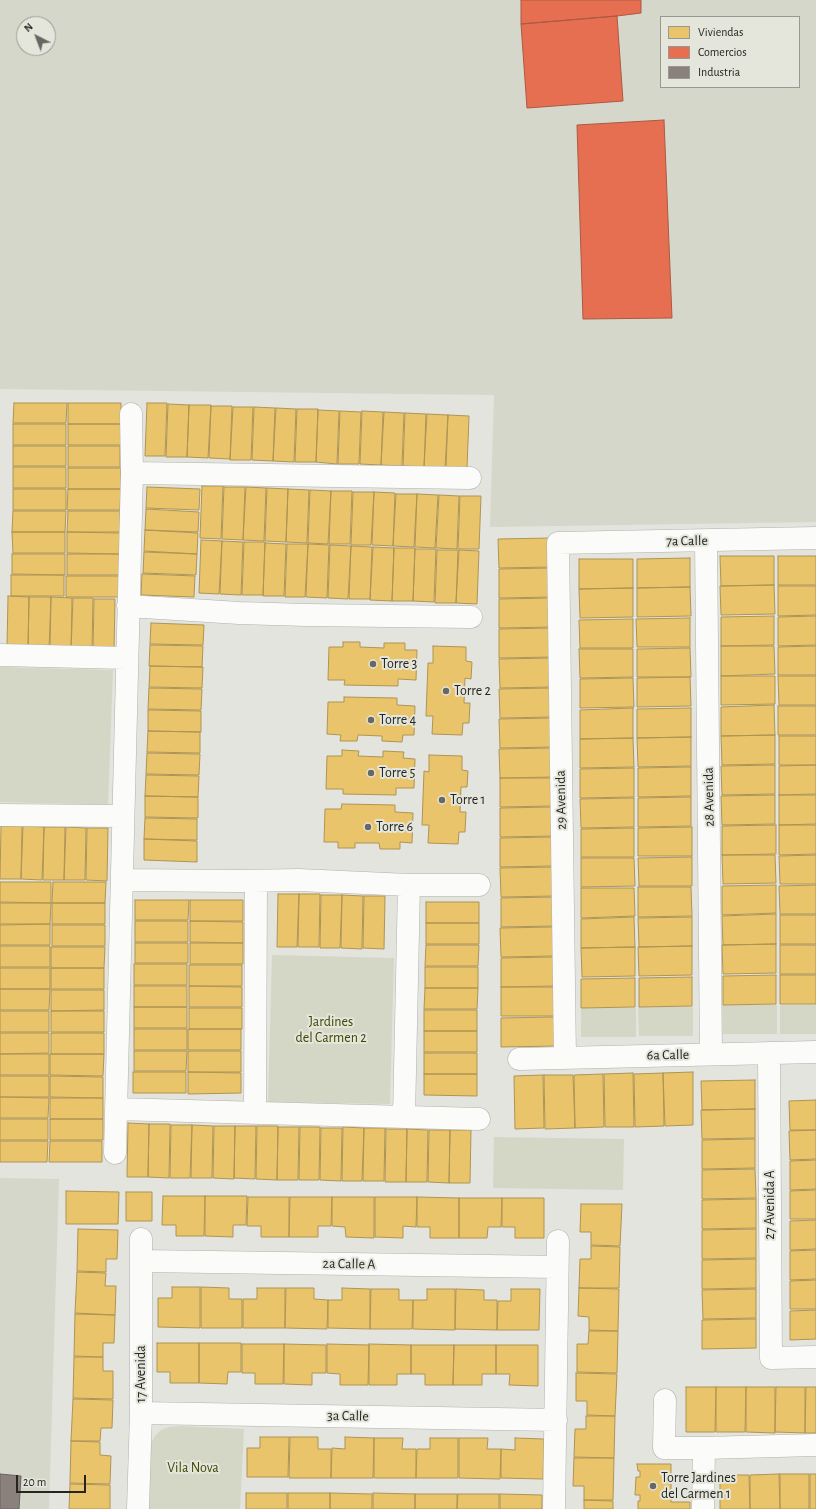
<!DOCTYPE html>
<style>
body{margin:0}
#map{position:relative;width:816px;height:1509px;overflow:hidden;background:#e3e4de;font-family:"Alegreya Sans",sans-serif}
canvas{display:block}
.legend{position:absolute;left:660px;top:16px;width:140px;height:72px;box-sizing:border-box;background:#e4e6dc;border:1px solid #979991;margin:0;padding:5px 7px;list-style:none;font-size:12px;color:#242521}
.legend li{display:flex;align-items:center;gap:8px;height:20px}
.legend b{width:20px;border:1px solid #979991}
.north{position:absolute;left:16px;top:16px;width:40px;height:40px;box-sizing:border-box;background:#e4e6dc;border:1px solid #979991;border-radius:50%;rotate:318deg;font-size:11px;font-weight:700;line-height:16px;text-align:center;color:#242521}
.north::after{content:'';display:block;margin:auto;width:14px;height:18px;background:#676863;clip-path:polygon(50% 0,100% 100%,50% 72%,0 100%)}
.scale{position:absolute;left:16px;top:1475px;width:70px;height:18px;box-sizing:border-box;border:2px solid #242521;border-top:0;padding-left:5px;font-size:12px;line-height:14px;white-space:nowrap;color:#242521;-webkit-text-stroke:3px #e4e6dc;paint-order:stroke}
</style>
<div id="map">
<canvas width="816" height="1509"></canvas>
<ul class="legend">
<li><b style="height:11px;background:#e9c46a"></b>Viviendas</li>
<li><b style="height:11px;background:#e76f51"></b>Comercios</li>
<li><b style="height:11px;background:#8a817c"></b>Industria</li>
</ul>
<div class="north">N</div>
<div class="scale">20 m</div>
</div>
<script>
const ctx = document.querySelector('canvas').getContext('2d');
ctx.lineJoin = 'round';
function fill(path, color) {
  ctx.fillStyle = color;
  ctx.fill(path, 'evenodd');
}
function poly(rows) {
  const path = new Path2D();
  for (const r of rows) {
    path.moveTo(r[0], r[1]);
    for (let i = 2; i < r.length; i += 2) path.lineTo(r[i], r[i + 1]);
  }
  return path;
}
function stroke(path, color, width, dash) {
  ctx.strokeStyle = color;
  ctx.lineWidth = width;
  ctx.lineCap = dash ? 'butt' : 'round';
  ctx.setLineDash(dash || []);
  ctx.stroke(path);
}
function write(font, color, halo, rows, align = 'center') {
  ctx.font = font + ' "Alegreya Sans",sans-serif';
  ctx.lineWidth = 4;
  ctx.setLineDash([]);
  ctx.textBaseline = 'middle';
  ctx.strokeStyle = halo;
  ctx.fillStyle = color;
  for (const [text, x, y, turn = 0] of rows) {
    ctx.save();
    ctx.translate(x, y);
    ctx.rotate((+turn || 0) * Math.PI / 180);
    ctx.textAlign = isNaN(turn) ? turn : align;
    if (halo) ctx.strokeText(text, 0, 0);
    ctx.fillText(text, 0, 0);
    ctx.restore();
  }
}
fill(poly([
 [0,0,816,0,816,522,490,527,494,395,0,389],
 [661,17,799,17,799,87,661,87],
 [24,24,48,24,48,48,24,48],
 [0,1178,59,1179,49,1509,0,1509]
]), '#d5d7cb');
fill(poly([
 [0,667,113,670,108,805,0,802],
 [272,955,394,958,390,1104,268,1102],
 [722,1005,777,1005,777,1034,723,1034],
 [780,1005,816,1005,816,1034,780,1034],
 [638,1007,693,1007,693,1036,639,1036],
 [581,1008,636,1008,636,1037,581,1037],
 [494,1137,624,1139,623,1190,493,1188],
 [179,1426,244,1429,240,1509,148,1509,150,1445,155,1436,161,1430,169,1427]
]), '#d4d7c5');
const homes = poly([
 [14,403,67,403,66,423,13,423,14,403],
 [68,403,121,403,121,424,68,424,68,403],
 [147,403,167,403,165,456,145,456,147,403],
 [168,404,189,405,187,457,166,457,168,404],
 [189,405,211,405,208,458,187,457,189,405],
 [211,406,232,406,230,459,209,458,211,406],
 [233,407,253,407,251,460,230,460,233,407],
 [254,407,275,408,273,461,252,460,254,407],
 [276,408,296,409,294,462,273,461,276,408],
 [297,409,318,409,316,462,295,462,297,409],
 [318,410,339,411,337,464,316,462,318,410],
 [340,411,361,412,359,464,338,464,340,411],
 [362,411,383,412,381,465,360,464,362,411],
 [384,412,404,413,402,466,381,465,384,412],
 [405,413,426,414,424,467,403,466,405,413],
 [427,414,448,415,445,468,424,467,427,414],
 [448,415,469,416,467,468,446,468,448,415],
 [13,424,66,424,66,445,13,445,13,424],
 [68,424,121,424,121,445,68,445,68,424],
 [13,446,66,446,66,466,13,466,13,446],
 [68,446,120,446,120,467,68,467,68,446],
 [13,467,66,467,66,488,13,488,13,467],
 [68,468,121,468,121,489,68,489,68,468],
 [202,486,223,486,221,539,200,538,202,486],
 [147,487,200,489,199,510,146,508,147,487],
 [224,487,245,487,243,540,222,539,224,487],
 [246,487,266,488,264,541,243,540,246,487],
 [267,488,288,489,286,542,265,541,267,488],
 [13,489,66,489,66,510,13,510,13,489],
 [68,489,121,489,120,510,67,510,68,489],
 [288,489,309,490,307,543,286,542,288,489],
 [310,490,331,491,328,544,308,543,310,490],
 [331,491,352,491,350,544,329,544,331,491],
 [353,492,374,492,371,545,351,545,353,492],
 [374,492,395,493,393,546,372,545,374,492],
 [396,494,417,494,414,547,393,546,396,494],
 [417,494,438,495,435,548,415,547,417,494],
 [439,495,459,496,457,549,436,548,439,495],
 [460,496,481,496,479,549,458,549,460,496],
 [146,509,199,512,198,532,145,530,146,509],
 [13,511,66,511,65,532,12,532,13,511],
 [68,511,120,511,120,532,67,532,68,511],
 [145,530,198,533,197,554,144,551,145,530],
 [12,532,65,532,65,553,13,553,12,532],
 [67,532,120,533,120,554,67,553,67,532],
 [552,538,552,567,499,568,498,539,552,538],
 [201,540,222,541,219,594,199,593,201,540],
 [222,541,243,542,241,595,220,594,222,541],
 [244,542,265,542,263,595,242,595,244,542],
 [265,543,286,544,284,596,263,596,265,543],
 [287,544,308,544,305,597,285,597,287,544],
 [308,544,329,545,327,598,306,597,308,544],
 [330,545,351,546,348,599,328,598,330,545],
 [351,546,372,547,370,599,349,599,351,546],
 [373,547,394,548,392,601,370,600,373,547],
 [394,548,415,548,413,601,392,601,394,548],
 [415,549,436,549,434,602,413,601,415,549],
 [437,550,458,550,456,603,435,603,437,550],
 [459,550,479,551,477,604,456,603,459,550],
 [144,552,197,554,196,575,143,573,144,552],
 [12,554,65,554,65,575,12,574,12,554],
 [67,554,120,554,120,575,67,575,67,554],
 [720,556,774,556,774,585,721,586,720,556],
 [778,556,816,556,816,585,778,585,778,556],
 [690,558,690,587,637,588,637,559,690,558],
 [579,559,633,559,633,588,579,589,579,559],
 [552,568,553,597,499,598,499,569,552,568],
 [142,574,195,576,194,597,141,595,142,574],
 [11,575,64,575,64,596,11,596,11,575],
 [66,576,119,576,119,597,66,597,66,576],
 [774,585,775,614,721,615,720,586,774,585],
 [778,586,816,586,816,615,778,616,778,586],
 [690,587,691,616,637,617,637,588,690,587],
 [633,588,633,617,580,618,579,589,633,588],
 [8,596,29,597,28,650,7,649,8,596],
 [29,597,51,597,49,650,28,650,29,597],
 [51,597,72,598,71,651,50,650,51,597],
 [73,598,93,598,92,651,71,651,73,598],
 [552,598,553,627,499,628,499,599,552,598],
 [94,599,115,599,114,652,93,651,94,599],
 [774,616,774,645,721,646,721,617,774,616],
 [816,616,816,645,778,646,778,617,816,616],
 [690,618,690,647,637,647,636,619,690,618],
 [633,619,633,648,580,648,579,620,633,619],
 [151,623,204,625,203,645,150,644,151,623],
 [553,628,553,657,499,658,499,629,553,628],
 [343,642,360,642,360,647,384,648,384,643,405,643,405,650,417,650,416,680,398,679,398,686,344,685,345,680,328,680,329,647,343,647,343,642],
 [150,645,203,646,202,667,149,666,150,645],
 [433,646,466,647,466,661,472,662,471,679,465,678,464,703,470,703,469,723,463,723,462,735,432,734,433,716,426,716,428,663,433,663,433,646],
 [721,646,774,646,775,674,721,676,721,646],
 [816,646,816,675,778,675,778,647,816,646],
 [690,648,691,677,637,677,637,649,690,648],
 [579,649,633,649,633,677,580,678,579,649],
 [552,658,553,687,500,688,499,659,552,658],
 [150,666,203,667,202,688,149,687,150,666],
 [721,676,775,676,775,704,721,705,721,676],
 [778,676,816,676,816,705,779,705,778,676],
 [690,677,691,706,637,707,637,678,690,677],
 [633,678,634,707,580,708,580,679,633,678],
 [149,688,202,689,201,710,148,709,149,688],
 [553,688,553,717,500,718,499,689,553,688],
 [344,697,397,698,397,705,415,706,414,735,403,735,402,742,382,741,382,736,358,735,357,741,340,741,341,735,327,734,328,702,344,702,344,697],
 [774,705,775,735,721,736,721,707,774,705],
 [778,706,816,706,816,735,778,735,778,706],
 [633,708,633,738,580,739,580,710,633,708],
 [691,708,691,737,637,738,637,709,691,708],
 [148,710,201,711,201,732,148,731,148,710],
 [553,718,553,747,500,748,499,719,553,718],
 [148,731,200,732,200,753,147,752,148,731],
 [775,735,775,764,722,765,721,736,775,735],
 [779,736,816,736,816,765,779,765,779,736],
 [691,737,691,766,638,767,637,738,691,737],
 [633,738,634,767,580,768,580,739,633,738],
 [553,748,553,777,500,778,499,749,553,748],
 [342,750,359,751,358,756,383,757,383,751,404,752,403,758,415,759,414,788,396,788,396,795,343,794,343,789,326,789,327,756,342,756,342,750],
 [147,753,200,754,199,775,146,774,147,753],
 [429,755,462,756,462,770,468,771,467,787,461,787,460,812,466,812,465,832,459,832,458,844,428,843,429,825,422,825,424,771,429,772,429,755],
 [775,765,775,794,722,795,721,766,775,765],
 [816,765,816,794,779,795,779,766,816,765],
 [691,767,691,796,638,797,638,768,691,767],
 [634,768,634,797,580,798,580,769,634,768],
 [146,775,199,776,198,797,145,796,146,775],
 [500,778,553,778,553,806,500,807,500,778],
 [775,795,775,824,722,825,721,796,775,795],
 [779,795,816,795,816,824,779,825,779,795],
 [145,796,198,797,198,818,145,817,145,796],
 [691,797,691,826,638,827,638,798,691,797],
 [634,798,634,827,581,828,580,799,634,798],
 [342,804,395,805,395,812,413,813,412,843,400,842,400,849,380,849,379,843,355,843,355,848,338,848,338,842,324,842,325,809,341,809,342,804],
 [553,807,554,836,500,837,500,808,553,807],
 [145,818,197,819,197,840,144,839,145,818],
 [776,825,776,854,722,855,722,826,776,825],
 [779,825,816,825,816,854,779,855,779,825],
 [1,826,22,826,21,879,0,879,1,826],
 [23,826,44,827,42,880,21,879,23,826],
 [44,827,65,827,64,880,43,880,44,827],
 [66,827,86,828,85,880,64,880,66,827],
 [692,827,692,856,638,856,638,828,692,827],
 [87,828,108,828,107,881,86,880,87,828],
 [634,828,634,857,581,857,581,829,634,828],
 [553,837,554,866,500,867,500,838,553,837],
 [144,839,197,841,197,862,144,860,144,839],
 [722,855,775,855,776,883,723,884,722,855],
 [816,855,816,884,780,884,779,856,816,855],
 [692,857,692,886,639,886,638,858,692,857],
 [581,858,634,858,635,886,581,887,581,858],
 [554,867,554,896,501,897,500,868,554,867],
 [0,882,51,882,51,903,0,902,0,882],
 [53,882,106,882,105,903,52,903,53,882],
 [776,885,776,913,722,915,722,886,776,885],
 [816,885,816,914,780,914,779,886,816,885],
 [638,887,691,887,692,916,638,917,638,887],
 [581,888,634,888,635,916,581,918,581,888],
 [278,894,299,894,297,947,277,947,278,894],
 [299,894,320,894,319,947,298,947,299,894],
 [321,895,342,895,340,948,320,948,321,895],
 [342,895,363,896,362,949,341,948,342,895],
 [364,896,385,896,384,949,363,948,364,896],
 [554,897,554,926,501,927,501,898,554,897],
 [135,900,189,900,188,920,135,920,135,900],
 [190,900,243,900,243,921,190,921,190,900],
 [426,902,479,902,479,923,426,923,426,902],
 [0,903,51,903,50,924,0,924,0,903],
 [52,903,105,903,105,924,52,924,52,903],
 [776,914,776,944,723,945,722,916,776,914],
 [780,915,816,915,816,944,780,944,780,915],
 [634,917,635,947,581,948,581,919,634,917],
 [692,917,692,946,639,947,638,918,692,917],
 [135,921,188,921,188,942,135,942,135,921],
 [190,921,243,922,243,943,190,942,190,921],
 [426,923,479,923,479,944,426,944,426,923],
 [50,924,50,945,0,945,0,925,50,924],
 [52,925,105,925,105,946,52,946,52,925],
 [554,927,554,956,501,957,500,928,554,927],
 [135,943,188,943,188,963,135,963,135,943],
 [190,943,243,943,243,964,190,964,190,943],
 [776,944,776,973,723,974,722,945,776,944],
 [426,945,479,945,478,966,425,966,426,945],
 [780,945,816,945,816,974,780,974,780,945],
 [0,946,50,946,50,967,0,967,0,946],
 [692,946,692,975,639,976,638,947,692,946],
 [51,947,105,947,104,968,51,968,51,947],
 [635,947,635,976,582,977,581,948,635,947],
 [554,957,555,986,501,987,501,958,554,957],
 [134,964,187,964,187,985,134,985,134,964],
 [189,965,242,965,242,986,189,986,189,965],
 [425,967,478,967,478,988,425,988,425,967],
 [0,968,50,968,50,989,0,989,0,968],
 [51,968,104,968,104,989,51,989,51,968],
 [776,975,776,1004,723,1005,723,976,776,975],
 [780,975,816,975,816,1004,780,1004,780,975],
 [692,977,692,1006,639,1007,639,978,692,977],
 [635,978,635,1007,581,1008,581,979,635,978],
 [134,986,187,986,187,1007,134,1007,134,986],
 [189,986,242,987,242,1007,189,1007,189,986],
 [501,987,554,987,555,1016,501,1016,501,987],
 [425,988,478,988,477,1009,424,1009,425,988],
 [0,989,50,989,49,1010,0,1010,0,989],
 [51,990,104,990,104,1010,51,1011,51,990],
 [134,1007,187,1007,187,1028,134,1028,134,1007],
 [189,1008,242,1008,242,1029,189,1029,189,1008],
 [424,1010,477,1010,477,1031,424,1031,424,1010],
 [0,1011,49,1011,49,1032,0,1032,0,1011],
 [51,1011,104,1011,104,1032,51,1032,51,1011],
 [554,1017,555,1046,501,1047,501,1018,554,1017],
 [134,1029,187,1029,187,1050,134,1050,134,1029],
 [188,1029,241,1029,241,1050,188,1050,188,1029],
 [424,1031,477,1031,477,1052,424,1052,424,1031],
 [0,1033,49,1033,49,1053,0,1054,0,1033],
 [51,1033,104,1033,104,1054,51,1054,51,1033],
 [134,1051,187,1051,186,1071,134,1071,134,1051],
 [188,1051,241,1051,241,1072,188,1072,188,1051],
 [424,1053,477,1053,477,1074,424,1074,424,1053],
 [0,1054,49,1054,49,1075,0,1075,0,1054],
 [50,1054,104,1054,103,1076,50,1075,50,1054],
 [133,1072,186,1072,186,1093,133,1093,133,1072],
 [188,1072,241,1073,241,1093,188,1094,188,1072],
 [693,1072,693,1125,665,1126,663,1073,693,1072],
 [633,1073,634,1127,605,1127,604,1074,633,1073],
 [663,1073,664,1126,635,1127,634,1074,663,1073],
 [424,1074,477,1074,477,1096,424,1095,424,1074],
 [603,1074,604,1127,575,1128,574,1075,603,1074],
 [543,1075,544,1128,515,1129,514,1076,543,1075],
 [544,1075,573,1075,575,1128,545,1129,544,1075],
 [0,1076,49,1076,49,1097,0,1097,0,1076],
 [50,1076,103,1077,103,1098,50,1097,50,1076],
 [755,1080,755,1109,702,1110,701,1081,755,1080],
 [0,1097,49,1098,48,1118,0,1118,0,1097],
 [50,1098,103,1098,103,1119,50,1119,50,1098],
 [816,1100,816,1130,790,1130,789,1101,816,1100],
 [755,1109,755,1138,702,1139,701,1110,755,1109],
 [0,1119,48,1119,48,1140,0,1140,0,1119],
 [50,1119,103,1119,103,1140,50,1140,50,1119],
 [128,1123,149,1124,148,1177,127,1177,128,1123],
 [149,1124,170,1124,169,1178,148,1177,149,1124],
 [171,1125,192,1125,190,1178,170,1178,171,1125],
 [192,1125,213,1126,212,1178,191,1178,192,1125],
 [214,1126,235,1126,234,1179,213,1178,214,1126],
 [235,1126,256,1126,255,1179,234,1178,235,1126],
 [257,1126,278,1126,277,1180,256,1179,257,1126],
 [278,1127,299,1127,298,1180,277,1180,278,1127],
 [300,1127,320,1127,319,1180,299,1180,300,1127],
 [343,1127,364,1128,362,1181,342,1181,343,1127],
 [321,1128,342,1128,341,1181,320,1180,321,1128],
 [364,1128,385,1128,384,1181,363,1181,364,1128],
 [386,1129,407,1129,406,1182,385,1182,386,1129],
 [407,1129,428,1130,427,1182,406,1182,407,1129],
 [429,1130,450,1130,449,1183,428,1182,429,1130],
 [450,1130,471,1130,470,1183,449,1183,450,1130],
 [816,1130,816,1159,790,1160,789,1131,816,1130],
 [755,1139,755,1168,702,1169,702,1140,755,1139],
 [0,1141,48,1141,47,1162,0,1162,0,1141],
 [50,1141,102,1141,102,1162,49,1162,50,1141],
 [816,1160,816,1189,790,1190,790,1161,816,1160],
 [755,1169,756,1198,702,1199,702,1170,755,1169],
 [816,1190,816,1219,790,1219,790,1191,816,1190],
 [66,1191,119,1192,118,1224,66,1224,66,1191],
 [126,1192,152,1192,152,1221,126,1221,126,1192],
 [163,1196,205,1196,204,1236,176,1236,176,1225,162,1225,163,1196],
 [205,1196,247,1196,246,1225,233,1225,233,1237,205,1236,205,1196],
 [248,1197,289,1197,289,1237,261,1237,261,1226,247,1226,248,1197],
 [290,1197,332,1197,331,1226,318,1226,318,1237,289,1237,290,1197],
 [332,1197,374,1197,374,1238,346,1237,345,1227,332,1226,332,1197],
 [375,1197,417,1197,416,1227,403,1226,403,1238,375,1237,375,1197],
 [417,1197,459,1198,459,1238,430,1238,430,1227,417,1227,417,1197],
 [459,1198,502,1198,501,1227,488,1227,487,1238,459,1238,459,1198],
 [502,1198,544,1198,544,1238,515,1238,515,1227,502,1227,502,1198],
 [756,1199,756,1228,702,1229,702,1200,756,1199],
 [581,1204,622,1204,620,1246,591,1245,591,1232,580,1232,581,1204],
 [816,1220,816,1249,790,1250,790,1221,816,1220],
 [78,1229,118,1230,117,1259,106,1259,106,1272,77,1271,78,1229],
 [756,1229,756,1258,702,1259,702,1230,756,1229],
 [591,1246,620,1247,619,1288,579,1288,580,1259,591,1259,591,1246],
 [816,1250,816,1279,790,1280,790,1251,816,1250],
 [756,1259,756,1288,702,1289,702,1260,756,1259],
 [77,1272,106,1273,105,1286,116,1286,115,1315,75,1313,77,1272],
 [816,1280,816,1309,790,1309,790,1281,816,1280],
 [172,1287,200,1287,200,1328,158,1327,158,1298,172,1298,172,1287],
 [201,1287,229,1288,229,1299,242,1299,242,1328,201,1328,201,1287],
 [257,1288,285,1288,285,1328,243,1328,243,1299,257,1299,257,1288],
 [286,1288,314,1288,314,1299,328,1300,327,1329,285,1328,286,1288],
 [342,1288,370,1289,370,1329,328,1328,328,1300,342,1300,342,1288],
 [579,1288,619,1289,618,1331,589,1330,589,1317,578,1316,579,1288],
 [371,1289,399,1289,399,1300,413,1300,412,1329,370,1329,371,1289],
 [427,1289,455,1289,455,1330,413,1329,413,1300,427,1300,427,1289],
 [456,1289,484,1290,484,1300,497,1300,497,1330,455,1329,456,1289],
 [511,1289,540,1289,539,1330,497,1330,498,1301,511,1301,511,1289],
 [756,1289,756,1318,703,1319,702,1290,756,1289],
 [816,1310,816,1339,790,1340,790,1311,816,1310],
 [75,1314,115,1315,114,1343,103,1343,103,1357,74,1356,75,1314],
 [756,1319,756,1348,702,1349,702,1320,756,1319],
 [589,1331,618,1331,617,1373,577,1372,577,1344,588,1344,589,1331],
 [157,1343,199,1343,199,1383,170,1383,170,1372,157,1372,157,1343],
 [199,1343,241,1343,241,1372,228,1372,227,1384,199,1383,199,1343],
 [242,1344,284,1344,283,1384,255,1384,255,1373,242,1373,242,1344],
 [284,1344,326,1345,326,1373,312,1373,312,1385,284,1384,284,1344],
 [327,1344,369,1345,368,1385,340,1385,340,1374,327,1373,327,1344],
 [369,1344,411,1345,411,1374,397,1374,397,1385,369,1385,369,1344],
 [411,1345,454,1345,453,1385,425,1385,425,1374,411,1374,411,1345],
 [454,1345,496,1345,496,1374,482,1374,482,1385,453,1385,454,1345],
 [496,1345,538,1345,538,1386,509,1385,510,1374,496,1374,496,1345],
 [74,1357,103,1357,103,1371,113,1371,113,1399,73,1398,74,1357],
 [576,1373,617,1374,615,1416,587,1415,587,1401,576,1401,576,1373],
 [686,1387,716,1387,715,1432,686,1432,686,1387],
 [716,1387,746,1387,745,1432,716,1432,716,1387],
 [746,1387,775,1387,775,1433,746,1432,746,1387],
 [776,1387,805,1387,805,1433,775,1432,776,1387],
 [806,1387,816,1387,816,1433,805,1433,806,1387],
 [73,1399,113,1400,112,1428,101,1428,100,1441,71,1441,73,1399],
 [586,1416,615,1416,614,1458,574,1457,575,1429,586,1429,586,1416],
 [260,1437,289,1437,288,1477,247,1477,247,1448,260,1448,260,1437],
 [290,1437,318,1437,318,1449,331,1449,331,1478,289,1478,290,1437],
 [345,1437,374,1438,373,1478,331,1478,332,1448,345,1449,345,1437],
 [374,1438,403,1438,402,1449,416,1449,416,1478,374,1478,374,1438],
 [430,1438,458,1438,458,1478,416,1478,417,1449,430,1449,430,1438],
 [459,1438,488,1438,487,1449,501,1449,500,1479,459,1478,459,1438],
 [515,1438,544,1439,543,1479,501,1478,501,1449,515,1450,515,1438],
 [71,1441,100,1442,100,1455,111,1456,110,1484,70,1483,71,1441],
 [574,1458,614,1458,613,1500,584,1500,584,1486,573,1486,574,1458],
 [637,1464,671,1464,671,1502,690,1502,690,1509,638,1509,638,1501,640,1501,640,1495,635,1495,636,1477,640,1477,640,1471,638,1471,637,1464],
 [779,1474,780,1509,750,1509,750,1475,779,1474],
 [780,1474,809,1474,809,1509,780,1509,780,1474],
 [810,1474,816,1474,816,1509,810,1509,810,1474],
 [720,1475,749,1475,750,1509,720,1509,720,1475],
 [70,1484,110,1485,110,1509,69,1509,70,1484],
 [246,1493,287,1493,287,1509,246,1509,246,1493],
 [288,1493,330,1493,330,1509,288,1509,288,1493],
 [330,1493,372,1494,372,1509,330,1509,330,1493],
 [373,1493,415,1494,415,1509,373,1509,373,1493],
 [415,1494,457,1494,457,1509,415,1509,415,1494],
 [458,1494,499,1494,499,1509,457,1509,458,1494],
 [500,1494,542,1495,542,1509,500,1509,500,1494],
 [584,1500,613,1501,613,1509,584,1509,584,1500]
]);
fill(homes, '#e9c46a');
stroke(homes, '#ae9454', 1);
const shops = poly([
 [521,0,641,0,641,13,617,16,521,24,521,0],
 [617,16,623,101,527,108,521,24,617,16],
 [664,120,672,318,583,319,577,125,664,120]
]);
fill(shops, '#e76f51');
stroke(shops, '#ac5943', 1);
const industry = poly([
 [0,1474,21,1476,19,1509,0,1509,0,1474]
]);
fill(industry, '#8a817c');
stroke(industry, '#6b6561', 1);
const minor = poly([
 [132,473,470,478],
 [706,541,711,1054],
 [128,606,239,613,306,615,471,617],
 [0,655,126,658],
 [0,815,122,816],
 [122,880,238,881,299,880,409,885,479,885],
 [769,1053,771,1358,816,1357],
 [565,1058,558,543,816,538],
 [519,1059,816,1052],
 [116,1109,479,1119],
 [255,1113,256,881],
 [404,1117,409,885],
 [115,1153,132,473,131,414],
 [142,1261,557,1267],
 [665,1400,664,1448,704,1448,816,1445],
 [141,1413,556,1420],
 [138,1509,141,1413,141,1239],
 [554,1509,558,1241],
 [703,1509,704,1448]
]);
stroke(minor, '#b0b1ac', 23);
stroke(minor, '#fbfbfa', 22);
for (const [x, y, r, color] of [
 [373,664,4,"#676863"],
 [446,691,4,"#676863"],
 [371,720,4,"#676863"],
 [371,773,4,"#676863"],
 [442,800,4,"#676863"],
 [368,827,4,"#676863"],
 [653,1486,4,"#676863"]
]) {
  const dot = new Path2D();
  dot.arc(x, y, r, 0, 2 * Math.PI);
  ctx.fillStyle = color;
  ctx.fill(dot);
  stroke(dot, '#e4e6dc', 1.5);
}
write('14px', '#242521', '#e4e6dc', [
 ["7a Calle",687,541,-1],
 ["28 Avenida",709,797,-91],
 ["29 Avenida",561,800,-91],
 ["6a Calle",668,1055,-1],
 ["27 Avenida A",770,1205,-90],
 ["2a Calle A",349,1264,1],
 ["17 Avenida",141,1374,-90],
 ["3a Calle",348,1416,1]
]);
write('14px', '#242521', '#e4e6dc', [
 ["Torre 3",381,664],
 ["Torre 2",454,691],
 ["Torre 4",379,720],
 ["Torre 5",379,773],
 ["Torre 1",450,800],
 ["Torre 6",376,827],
 ["Torre Jardines",661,1478],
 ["del Carmen 1",661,1494]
], 'left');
write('14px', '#414600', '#e4e6dc', [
 ["Jardines",331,1022],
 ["del Carmen 2",331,1038],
 ["Vila Nova",193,1468]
]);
</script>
